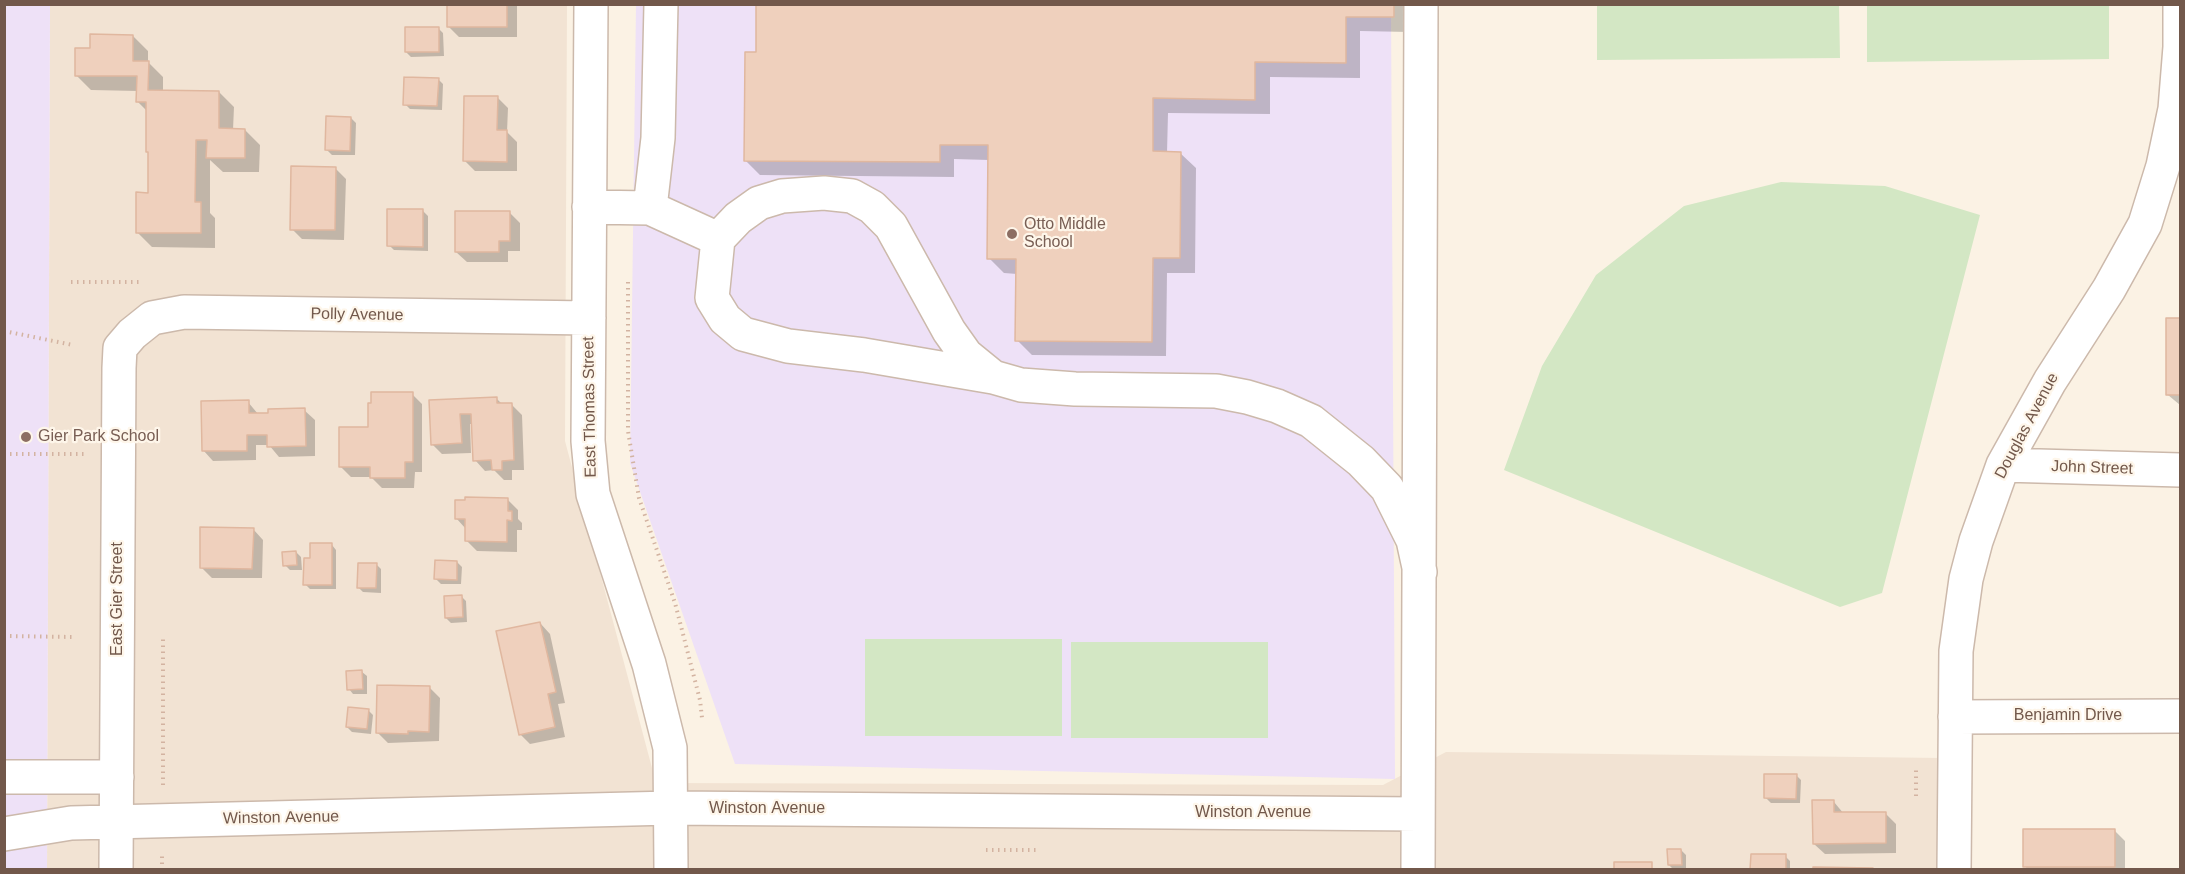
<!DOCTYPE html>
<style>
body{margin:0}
#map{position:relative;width:2185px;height:874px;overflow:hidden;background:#fbf2e4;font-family:Arial,sans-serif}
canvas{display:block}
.frame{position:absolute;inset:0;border:6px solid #72584b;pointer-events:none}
</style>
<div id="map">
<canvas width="2185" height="874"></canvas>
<div class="frame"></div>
</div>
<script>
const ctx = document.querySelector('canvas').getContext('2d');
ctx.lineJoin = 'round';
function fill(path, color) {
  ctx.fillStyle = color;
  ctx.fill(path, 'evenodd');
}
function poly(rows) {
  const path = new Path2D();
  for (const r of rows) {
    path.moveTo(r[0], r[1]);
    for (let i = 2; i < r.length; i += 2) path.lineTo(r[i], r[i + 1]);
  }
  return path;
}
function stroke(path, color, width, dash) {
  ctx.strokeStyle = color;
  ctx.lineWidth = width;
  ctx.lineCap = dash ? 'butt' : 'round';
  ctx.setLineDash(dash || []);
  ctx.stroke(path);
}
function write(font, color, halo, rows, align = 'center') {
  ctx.font = font + ' Arial,sans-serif';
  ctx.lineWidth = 4.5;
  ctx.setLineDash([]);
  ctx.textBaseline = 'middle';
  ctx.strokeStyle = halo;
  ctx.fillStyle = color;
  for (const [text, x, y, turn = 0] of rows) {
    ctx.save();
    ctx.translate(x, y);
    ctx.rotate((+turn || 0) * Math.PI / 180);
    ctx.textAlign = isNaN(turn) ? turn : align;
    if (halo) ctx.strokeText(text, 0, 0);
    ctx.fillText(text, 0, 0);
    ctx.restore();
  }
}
fill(poly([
 [50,5,567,5,565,441,656,783,1383,785,1446,752,1942,758,1943,869,47,869]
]), '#f2e3d3');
fill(poly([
 [5,5,50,5,47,869,5,870],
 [636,5,1391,5,1395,779,735,764,630,463]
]), '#eee1f7');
fill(poly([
 [1597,5,1839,5,1840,58,1597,60],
 [1867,5,2109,5,2109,59,1867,62],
 [1781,182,1885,186,1980,215,1882,593,1840,607,1504,470,1542,366,1596,275,1684,206],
 [865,639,1062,639,1062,736,865,736],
 [1071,642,1268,642,1268,738,1071,738]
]), '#d3e7c4');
fill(poly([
 [441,4,517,4,517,37,459,37,448,26,448,6],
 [757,4,1409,4,1409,32,1360,31,1360,78,1270,77,1270,114,1168,113,1167,153,1180,153,1196,168,1195,273,1167,273,1166,356,1032,355,1017,340,1017,274,1004,273,989,258,989,160,954,159,954,177,760,175,745,160,757,53],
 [438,28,443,33,444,56,411,57,406,52],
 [133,36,148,51,148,62,163,77,163,91,219,92,234,107,233,130,245,130,260,145,259,172,223,172,210,160,210,213,215,218,215,248,152,247,137,232,150,194,148,112,138,102,138,91,91,90,76,75,92,50],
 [438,79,443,84,442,110,410,109,405,104],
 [497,97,508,108,507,132,517,142,517,171,475,171,465,161],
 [351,118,356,123,355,155,332,155,327,150],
 [335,168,346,179,344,240,302,239,292,229],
 [423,211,428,216,428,251,394,250,389,245],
 [509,212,520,223,520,251,508,251,508,262,467,262,456,252],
 [2168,320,2180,320,2180,405,2168,395],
 [412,394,422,404,422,472,415,472,414,488,382,488,371,477,351,477,340,466,370,429],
 [496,398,502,404,511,404,522,415,524,470,512,470,512,480,504,480,494,470,485,471,475,460,473,424,470,424,471,453,442,454,432,444,430,401],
 [248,402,258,414,304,410,315,420,315,456,279,457,269,445,256,445,256,460,213,461,203,450],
 [507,499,518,510,518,519,522,523,522,530,517,530,517,552,477,551,466,540,466,529,456,518,467,502],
 [253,529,263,540,262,578,212,578,201,567],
 [332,545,336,550,336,589,310,589,305,584,311,559],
 [296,552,301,557,302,570,290,570,285,565],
 [457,562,462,567,461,584,441,584,436,579],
 [376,564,381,569,381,593,363,592,358,587],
 [461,596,466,601,467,622,451,623,446,618],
 [540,623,550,634,565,703,558,704,565,737,530,744,520,734],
 [362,672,367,676,367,694,353,694,349,689],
 [429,687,440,698,439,741,388,743,378,733],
 [368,710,373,715,371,734,352,732,347,727],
 [1796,775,1801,780,1800,803,1771,803,1766,798],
 [1834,802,1844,814,1885,813,1896,824,1896,853,1825,854,1814,844],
 [2114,830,2125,841,2125,870,2028,870,2025,866],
 [1681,850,1686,855,1686,869,1674,870,1669,865],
 [1785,856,1790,861,1790,870,1752,870]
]), '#0003');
const building = poly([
 [447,4,507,4,507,27,447,27,447,4],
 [756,4,1394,4,1394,17,1346,17,1346,63,1255,62,1255,100,1153,98,1153,151,1181,152,1180,258,1153,258,1152,342,1015,341,1016,259,987,259,988,145,940,145,940,162,744,161,745,52,756,52,756,4],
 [405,27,439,27,439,52,405,52,405,27],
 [90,34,133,35,133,61,149,61,148,90,219,91,219,128,245,129,245,158,206,158,207,140,196,140,195,202,201,202,201,233,136,233,136,192,148,193,148,152,146,152,146,102,136,102,137,76,75,76,75,48,90,48,90,34],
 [404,77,439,78,437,106,403,105,404,77],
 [464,96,498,96,497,130,507,130,507,162,463,161,464,96],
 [326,116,351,117,350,151,325,150,326,116],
 [291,166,336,167,335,230,290,230,291,166],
 [387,209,423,209,423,247,387,246,387,209],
 [455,211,510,211,510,241,499,241,499,252,455,252,455,211],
 [2166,318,2180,318,2180,395,2166,395,2166,318],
 [371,392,413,392,413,462,405,462,405,478,370,478,370,467,339,467,339,427,368,427,368,403,371,403,371,392],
 [497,397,497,403,512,403,514,460,502,461,502,470,492,470,491,460,473,461,471,414,460,414,462,443,431,445,429,400,497,397],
 [249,400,249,413,268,413,268,409,305,408,306,446,267,447,267,435,247,435,247,451,202,451,201,401,249,400],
 [465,497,508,498,508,511,512,511,512,521,507,520,507,542,465,541,465,519,455,519,455,500,465,500,465,497],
 [200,527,254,528,252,569,200,568,200,527],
 [310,543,332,543,332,585,303,585,304,558,310,558,310,543],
 [296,551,297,565,283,566,282,552,296,551],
 [435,560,457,561,457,580,434,579,435,560],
 [358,563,377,563,376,588,357,588,358,563],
 [462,595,463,617,445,618,444,596,462,595],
 [540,622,556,692,548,694,555,727,519,735,496,631,540,622],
 [362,670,363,689,347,690,346,671,362,670],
 [377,685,430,686,429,732,408,731,408,734,376,733,377,685],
 [348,707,369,709,367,729,346,727,348,707],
 [1764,774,1797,774,1796,799,1764,798,1764,774],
 [1812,800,1834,800,1834,812,1886,812,1886,843,1813,844,1812,800],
 [2023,829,2115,829,2115,867,2023,867,2023,829],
 [1667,849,1681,849,1682,865,1668,865,1667,849],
 [1751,854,1786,854,1786,870,1750,870,1751,854],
 [1614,862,1652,862,1652,870,1614,870,1614,862],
 [1813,867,1873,868,1813,870,1813,867]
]);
fill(building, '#efd0bd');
stroke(building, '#e0b79f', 1.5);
const minor = poly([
 [591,4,588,441,593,494,649,664,670,748,671,870],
 [589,207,650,208,718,239,738,218,759,203,782,196,824,193,852,196,872,207,891,226,949,331,966,355,993,377,1021,385,1075,389,1216,391,1247,397,1277,406,1311,421,1361,461,1387,488,1413,540,1420,572],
 [650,208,658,138,661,4],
 [718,239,712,298,725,319,743,334,788,346,864,355,993,377],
 [2003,465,2180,470],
 [1955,717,2180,716],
 [4,777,117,777],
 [4,834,71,823,671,808,1418,814],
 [116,870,119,368,120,348,132,334,152,318,184,312,589,318],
 [1418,870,1421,4],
 [1954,870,1956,651,1966,579,1976,541,2003,465,2050,381,2109,289,2145,224,2163,166,2175,109,2180,47,2180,4]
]);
stroke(minor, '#ccb9ab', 36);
stroke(poly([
 [71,282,143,282],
 [628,282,628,431,639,498,675,603,700,700,702,718],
 [4,331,73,345],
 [4,454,85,454],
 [4,636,73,637],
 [163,785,163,639],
 [1916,796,1916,767],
 [986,850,1039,850],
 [162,870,162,856]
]), '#d3b3a1', 4, [1.5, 4.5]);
stroke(minor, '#fff', 33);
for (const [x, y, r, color] of [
 [1012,234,6,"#8d6e63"],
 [26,437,6,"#8d6e63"]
]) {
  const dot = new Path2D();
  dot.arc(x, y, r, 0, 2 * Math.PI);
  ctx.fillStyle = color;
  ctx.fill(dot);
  stroke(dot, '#fef6ea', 2);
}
write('16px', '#785e54', '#fef6ea', [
 ["Otto Middle",1024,225],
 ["School",1024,243],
 ["Gier Park School",38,437]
], 'left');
write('16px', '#72584b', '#fef6ea', [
 ["Polly Avenue",357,315,1],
 ["East Thomas Street",590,407,-91],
 ["Douglas Avenue",2027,426,-62],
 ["John Street",2092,468,2],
 ["East Gier Street",118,599,-90],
 ["Benjamin Drive",2068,716],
 ["Winston Avenue",767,809],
 ["Winston Avenue",1253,813],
 ["Winston Avenue",281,818,-1]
]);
</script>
